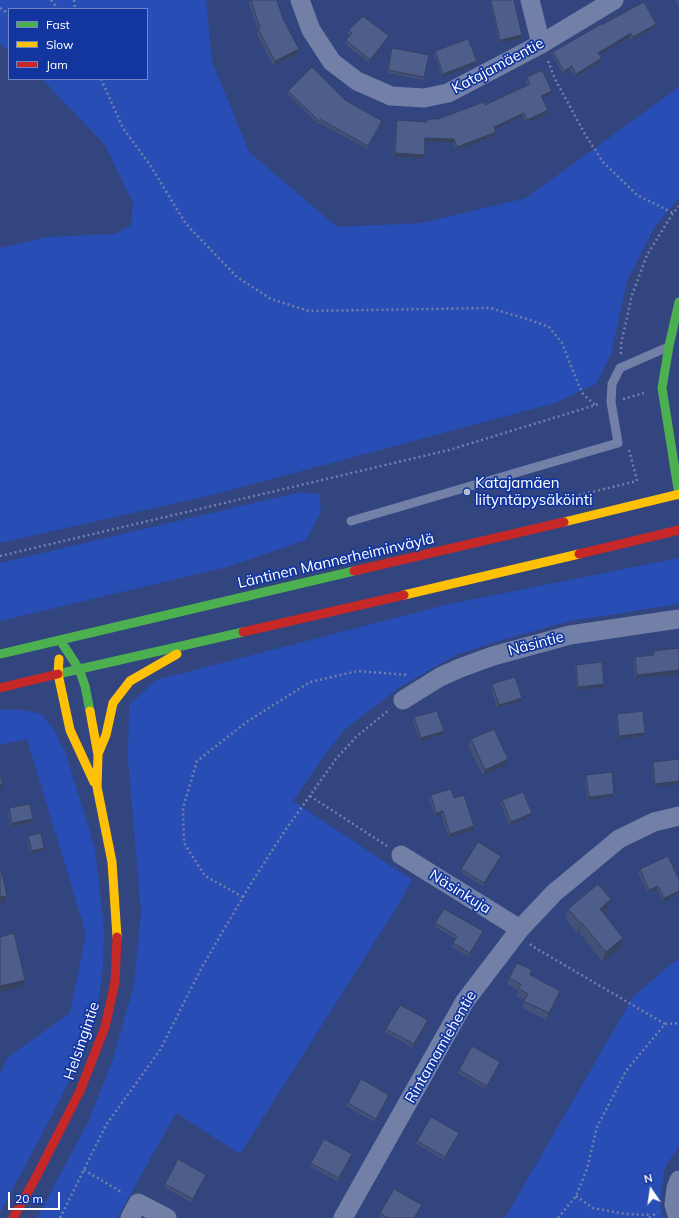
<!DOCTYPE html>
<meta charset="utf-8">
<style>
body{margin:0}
#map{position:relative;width:679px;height:1218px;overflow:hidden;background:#32457e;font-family:Mulish,sans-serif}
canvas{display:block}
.legend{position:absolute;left:8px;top:8px;width:140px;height:72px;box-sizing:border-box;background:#13369e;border:1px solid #7186c5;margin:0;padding:5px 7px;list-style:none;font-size:12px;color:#fff}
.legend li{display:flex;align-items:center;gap:8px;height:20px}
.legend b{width:20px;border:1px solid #7186c5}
.north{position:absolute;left:631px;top:1170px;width:40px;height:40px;-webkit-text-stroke:3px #13369e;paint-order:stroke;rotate:347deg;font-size:11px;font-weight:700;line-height:16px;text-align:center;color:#fff}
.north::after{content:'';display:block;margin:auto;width:14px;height:18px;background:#fff;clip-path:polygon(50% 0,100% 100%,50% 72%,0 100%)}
.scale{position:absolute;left:8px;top:1192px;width:52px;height:18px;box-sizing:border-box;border:2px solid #fff;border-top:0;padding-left:5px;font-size:12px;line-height:14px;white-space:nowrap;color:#fff;-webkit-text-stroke:3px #13369e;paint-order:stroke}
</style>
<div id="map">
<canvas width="679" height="1218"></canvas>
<ul class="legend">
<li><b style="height:5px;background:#4caf50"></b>Fast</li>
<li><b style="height:5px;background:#ffc107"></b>Slow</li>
<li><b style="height:5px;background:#c62828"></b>Jam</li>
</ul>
<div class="north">N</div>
<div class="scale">20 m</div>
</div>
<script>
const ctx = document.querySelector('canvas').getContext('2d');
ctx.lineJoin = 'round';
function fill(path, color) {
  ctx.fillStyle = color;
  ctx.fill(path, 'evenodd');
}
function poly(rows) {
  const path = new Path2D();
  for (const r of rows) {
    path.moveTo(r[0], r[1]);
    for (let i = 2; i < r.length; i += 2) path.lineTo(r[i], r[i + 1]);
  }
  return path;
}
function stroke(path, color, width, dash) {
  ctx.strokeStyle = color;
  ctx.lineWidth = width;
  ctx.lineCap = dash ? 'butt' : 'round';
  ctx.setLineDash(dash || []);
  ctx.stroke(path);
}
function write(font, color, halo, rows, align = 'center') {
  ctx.font = font + ' Mulish,sans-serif';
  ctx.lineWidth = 3.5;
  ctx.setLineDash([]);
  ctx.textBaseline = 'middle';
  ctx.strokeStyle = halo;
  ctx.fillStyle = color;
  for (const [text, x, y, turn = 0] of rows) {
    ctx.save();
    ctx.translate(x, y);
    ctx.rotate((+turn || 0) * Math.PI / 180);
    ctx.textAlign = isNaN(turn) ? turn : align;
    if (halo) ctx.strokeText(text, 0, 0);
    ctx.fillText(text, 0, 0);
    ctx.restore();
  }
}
fill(poly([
 [0,0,206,0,212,62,249,152,337,227,422,223,526,198,679,87,679,198,654,228,627,281,611,354,596,384,555,403,212,495,0,543,0,248,48,237,115,234,131,225,133,203,105,145,42,79,147,79,147,9,9,9,9,51,0,44],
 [300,492,319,494,321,512,306,540,227,567,0,621,0,563],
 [679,558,679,604,570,621,498,641,456,655,400,687,344,730,323,757,293,801,412,880,397,907,240,1154,176,1113,117,1218,37,1218,88,1122,112,1062,134,985,141,911,128,760,129,705,156,680,445,605],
 [0,710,23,710,41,714,53,728,65,752,95,848,104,929,103,966,98,1004,88,1038,75,1069,50,1119,0,1213,0,1074,8,1057,70,1013,86,934,27,739,0,745],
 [679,960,679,1146,665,1167,660,1202,663,1218,505,1218,633,997,670,965]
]), '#284db4');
stroke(poly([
 [51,0,58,9],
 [74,0,75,9],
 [0,8,9,14],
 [548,61,555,79,586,136,603,162,637,195,673,213],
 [101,79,123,128,150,165,186,224,237,277,271,299,309,311,490,308,530,320,549,327,562,343,577,381,583,394,595,405],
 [621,354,621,344,632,295,647,255,673,213,679,206],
 [623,399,644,393],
 [629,450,638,484],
 [530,507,637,481],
 [0,556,449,450,599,404],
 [310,796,387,846],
 [243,897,205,876,184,843,183,808,197,761,248,721,310,682,358,671,408,675],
 [530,944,532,946,665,1024],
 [84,1170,123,1193],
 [576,1196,593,1208,625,1214,651,1215],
 [60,1218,106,1125,160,1050,202,967,250,885,284,832,336,759,356,737,389,710],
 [558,1218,576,1196,587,1169,597,1127,626,1071,665,1024,679,1023],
 [649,1218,658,1212]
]), '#7280a8', 2.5, [2, 3]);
stroke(poly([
 [351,521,618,443,611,402,612,384,620,368,668,347]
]), '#7280a8', 9);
stroke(poly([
 [300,0,311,30,332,62,357,81,391,96,424,98,448,93,541,44,614,0],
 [530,0,541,44],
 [403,700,440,677,460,668,493,656,570,635,679,619],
 [401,855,520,929],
 [130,1218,138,1203,167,1218],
 [343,1218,465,1001,520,929,554,893,619,839,654,822,679,816],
 [678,1218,674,1205,676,1188,679,1180]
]), '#7280a8', 19);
stroke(poly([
 [679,302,669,346,662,388,679,495],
 [60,640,354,571],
 [60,640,79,669,85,686,90,711],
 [0,654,60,640],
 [58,674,243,632]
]), '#4caf50', 9);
stroke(poly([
 [564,522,679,494],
 [404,595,579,554],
 [59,659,58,674,70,730,94,782],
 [90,711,98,755,97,787,112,862,117,937],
 [98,754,106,735,113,703,130,681,177,654]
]), '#ffc107', 9);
stroke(poly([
 [579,554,679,530],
 [354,571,564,522],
 [243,632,404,595],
 [0,688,58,674],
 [13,1218,34,1181,80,1091,105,1027,115,982,117,937]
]), '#c62828', 9);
fill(poly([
 [251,0,277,0,283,19,299,49,297,54,273,66,257,33,258,30,249,4],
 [491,0,514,0,521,39,499,43,490,2],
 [675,0,679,0,679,7],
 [656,24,655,27,632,40,630,37,599,54,600,62,575,77,570,70,563,74,552,55,553,52,601,25],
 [349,30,387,40,369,63,345,44,346,40,350,36,347,34],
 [392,48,424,77,423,80,387,73,391,51],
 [435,51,475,65,442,77,434,54],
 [527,77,551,94,542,98,547,114,526,123,522,116,495,130,496,132,494,136,456,150,453,143,425,141,424,155,423,158,393,157,396,123,397,120,426,122,427,119,438,119,485,105,527,85,526,81],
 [288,91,345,100,382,121,381,124,367,149,319,123,318,124,287,94],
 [679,648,679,674,635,678,633,661,635,657,652,655,653,651],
 [576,665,604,684,603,688,577,690,575,668],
 [492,684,521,701,497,708,491,687],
 [617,714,644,736,618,739,616,717],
 [414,717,444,731,443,734,420,742,413,721],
 [471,739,508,759,506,765,483,776,468,746],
 [679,759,654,787,652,765,653,762],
 [586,775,614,794,613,797,587,800,585,778],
 [431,795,454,798,474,826,473,830,449,837,441,815,435,816,429,799],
 [502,800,531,817,509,825,501,804],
 [9,808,33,819,32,822,11,827,8,812],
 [28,836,43,851,30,854,27,840],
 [499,860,483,886,460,872,461,869],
 [640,869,679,880,663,902,657,889,648,893,638,873],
 [611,899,607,909,603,913,620,948,602,962,579,932,577,933,565,918,568,909],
 [435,923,482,934,469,957,452,947,456,939,434,926],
 [531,976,558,997,546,1020,522,1008,525,1000,516,996,518,990,507,984,509,978],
 [428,1020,427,1024,413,1048,385,1032,386,1029],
 [499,1065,485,1089,457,1073,459,1070],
 [388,1098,374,1122,346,1106,348,1103],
 [459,1133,458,1136,444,1160,416,1144,417,1141],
 [352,1154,351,1158,338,1182,310,1166,311,1163],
 [206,1175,205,1178,192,1203,164,1187,165,1184],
 [420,1208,415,1218,381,1218,379,1217,380,1213]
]), '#435178');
fill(poly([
 [656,24,655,27,632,40,633,37],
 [631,33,630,37,597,56,598,53],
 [522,35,521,39,499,43,500,40],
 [389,36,387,40,369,63,370,60],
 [299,49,297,54,273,66,275,61],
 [602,58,600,62,575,77,576,74],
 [477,61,475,65,442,77,443,74],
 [572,66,570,70,563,74,564,71],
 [552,91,551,94,540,99,541,96],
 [548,110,547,114,526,123,527,120],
 [524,113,522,116,493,131,494,127],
 [382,121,381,124,367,149,368,146],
 [496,132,494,136,456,150,457,147],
 [425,138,454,139,453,143,424,141],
 [395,153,424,155,423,158,393,157],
 [679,670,679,674,635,678,637,675],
 [604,684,603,688,577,690,578,687],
 [522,698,521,701,497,708,499,705],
 [444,731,443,734,420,742,421,738],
 [645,733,644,736,618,739,619,736],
 [508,759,506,765,483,776,485,770],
 [679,781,679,784,654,787,655,784],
 [3,784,0,790,0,785],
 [614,794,613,797,587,800,589,797],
 [443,811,441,815,435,816,436,813],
 [532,813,531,817,509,825,511,822],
 [33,819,32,822,11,827,12,823],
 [474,826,473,830,449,837,450,834],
 [44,848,43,851,30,854,32,851],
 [501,856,499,860,483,886,484,883],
 [658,886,657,889,648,893,649,890],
 [679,891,679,894,663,902,664,898],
 [7,896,5,902,0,903,0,897],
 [611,899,607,909,596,918,600,909],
 [582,923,579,932,577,933,581,924],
 [483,931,482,934,469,957,470,953],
 [623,938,620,948,602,962,606,952],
 [25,980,23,986,0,992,0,986],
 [560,991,558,997,546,1020,549,1013],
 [428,1020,427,1024,413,1048,414,1044],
 [459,1133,458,1136,444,1160,445,1157],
 [352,1154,351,1158,338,1182,339,1178],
 [206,1175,205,1178,192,1203,193,1199]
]), '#374261');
const building = poly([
 [251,0,277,0,283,19,299,49,275,61,258,29,260,28,251,0],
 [491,0,514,0,522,35,500,40,491,0],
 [644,2,656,24,633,37,631,33,598,53,602,58,576,74,572,66,564,71,553,52,601,24,601,25,644,2],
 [363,16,389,36,370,60,346,40,352,33,349,30,363,16],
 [468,39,477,61,443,74,435,51,468,39],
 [392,48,429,55,424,77,388,70,392,48],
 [312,67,345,100,382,121,368,146,320,119,319,121,288,91,312,67],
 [542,70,552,91,541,96,548,110,527,120,524,113,494,127,496,132,457,147,454,139,425,138,424,155,395,153,397,120,427,122,427,119,438,119,484,102,485,105,530,84,527,77,542,70],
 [679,648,679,670,637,675,635,657,654,655,653,651,679,648],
 [602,662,604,684,578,687,576,665,602,662],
 [515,677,522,698,499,705,492,684,515,677],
 [437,711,444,731,421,738,414,717,437,711],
 [643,711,645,733,619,736,617,714,643,711],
 [494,729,508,759,485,770,471,739,494,729],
 [679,759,679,781,655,784,653,762,679,759],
 [612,772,614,794,589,797,586,775,612,772],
 [0,773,3,784,0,785,0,773],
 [451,789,454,798,464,795,474,826,450,834,443,811,436,813,431,795,451,789],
 [523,792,532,813,511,822,502,800,523,792],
 [30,804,33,819,12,823,9,808,30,804],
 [41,833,44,848,32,851,28,836,41,833],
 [478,842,501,856,484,883,461,869,478,842],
 [668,856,679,880,679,891,664,898,658,886,649,890,640,869,668,856],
 [1,869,7,896,0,897,0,870,1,869],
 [598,884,611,899,600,909,623,938,606,952,582,923,581,924,568,909,598,884],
 [444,909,483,931,470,953,453,943,457,936,435,923,444,909],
 [14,933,25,980,0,986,0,937,14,933],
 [517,963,532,970,530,975,560,991,549,1013,524,1001,528,994,519,989,521,984,509,978,517,963],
 [400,1005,428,1020,414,1044,386,1029,400,1005],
 [472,1046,500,1062,487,1086,459,1070,472,1046],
 [361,1079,389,1095,376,1119,348,1103,361,1079],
 [431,1117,459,1133,445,1157,417,1141,431,1117],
 [324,1139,352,1154,339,1178,311,1163,324,1139],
 [178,1159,206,1175,193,1199,165,1184,178,1159],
 [394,1189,422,1205,414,1218,388,1218,380,1213,394,1189]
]);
fill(building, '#4e5e8b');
stroke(building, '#374261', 1);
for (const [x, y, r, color] of [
 [467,492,4,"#b7bed2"]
]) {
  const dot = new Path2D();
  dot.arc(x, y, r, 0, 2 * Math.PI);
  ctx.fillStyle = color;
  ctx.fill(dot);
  stroke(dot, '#13369e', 1.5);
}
write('15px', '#fff', '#13369e', [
 ["Katajamäentie",498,66,-28],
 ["Läntinen Mannerheiminväylä",336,561,-13],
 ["Näsintie",536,644,-15],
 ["Näsinkuja",460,892,32],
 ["Helsingintie",82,1041,-71],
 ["Rintamamiehentie",441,1047,-60]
]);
write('15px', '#fff', '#13369e', [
 ["Katajamäen",475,483],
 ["liityntäpysäköinti",475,500]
], 'left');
</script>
